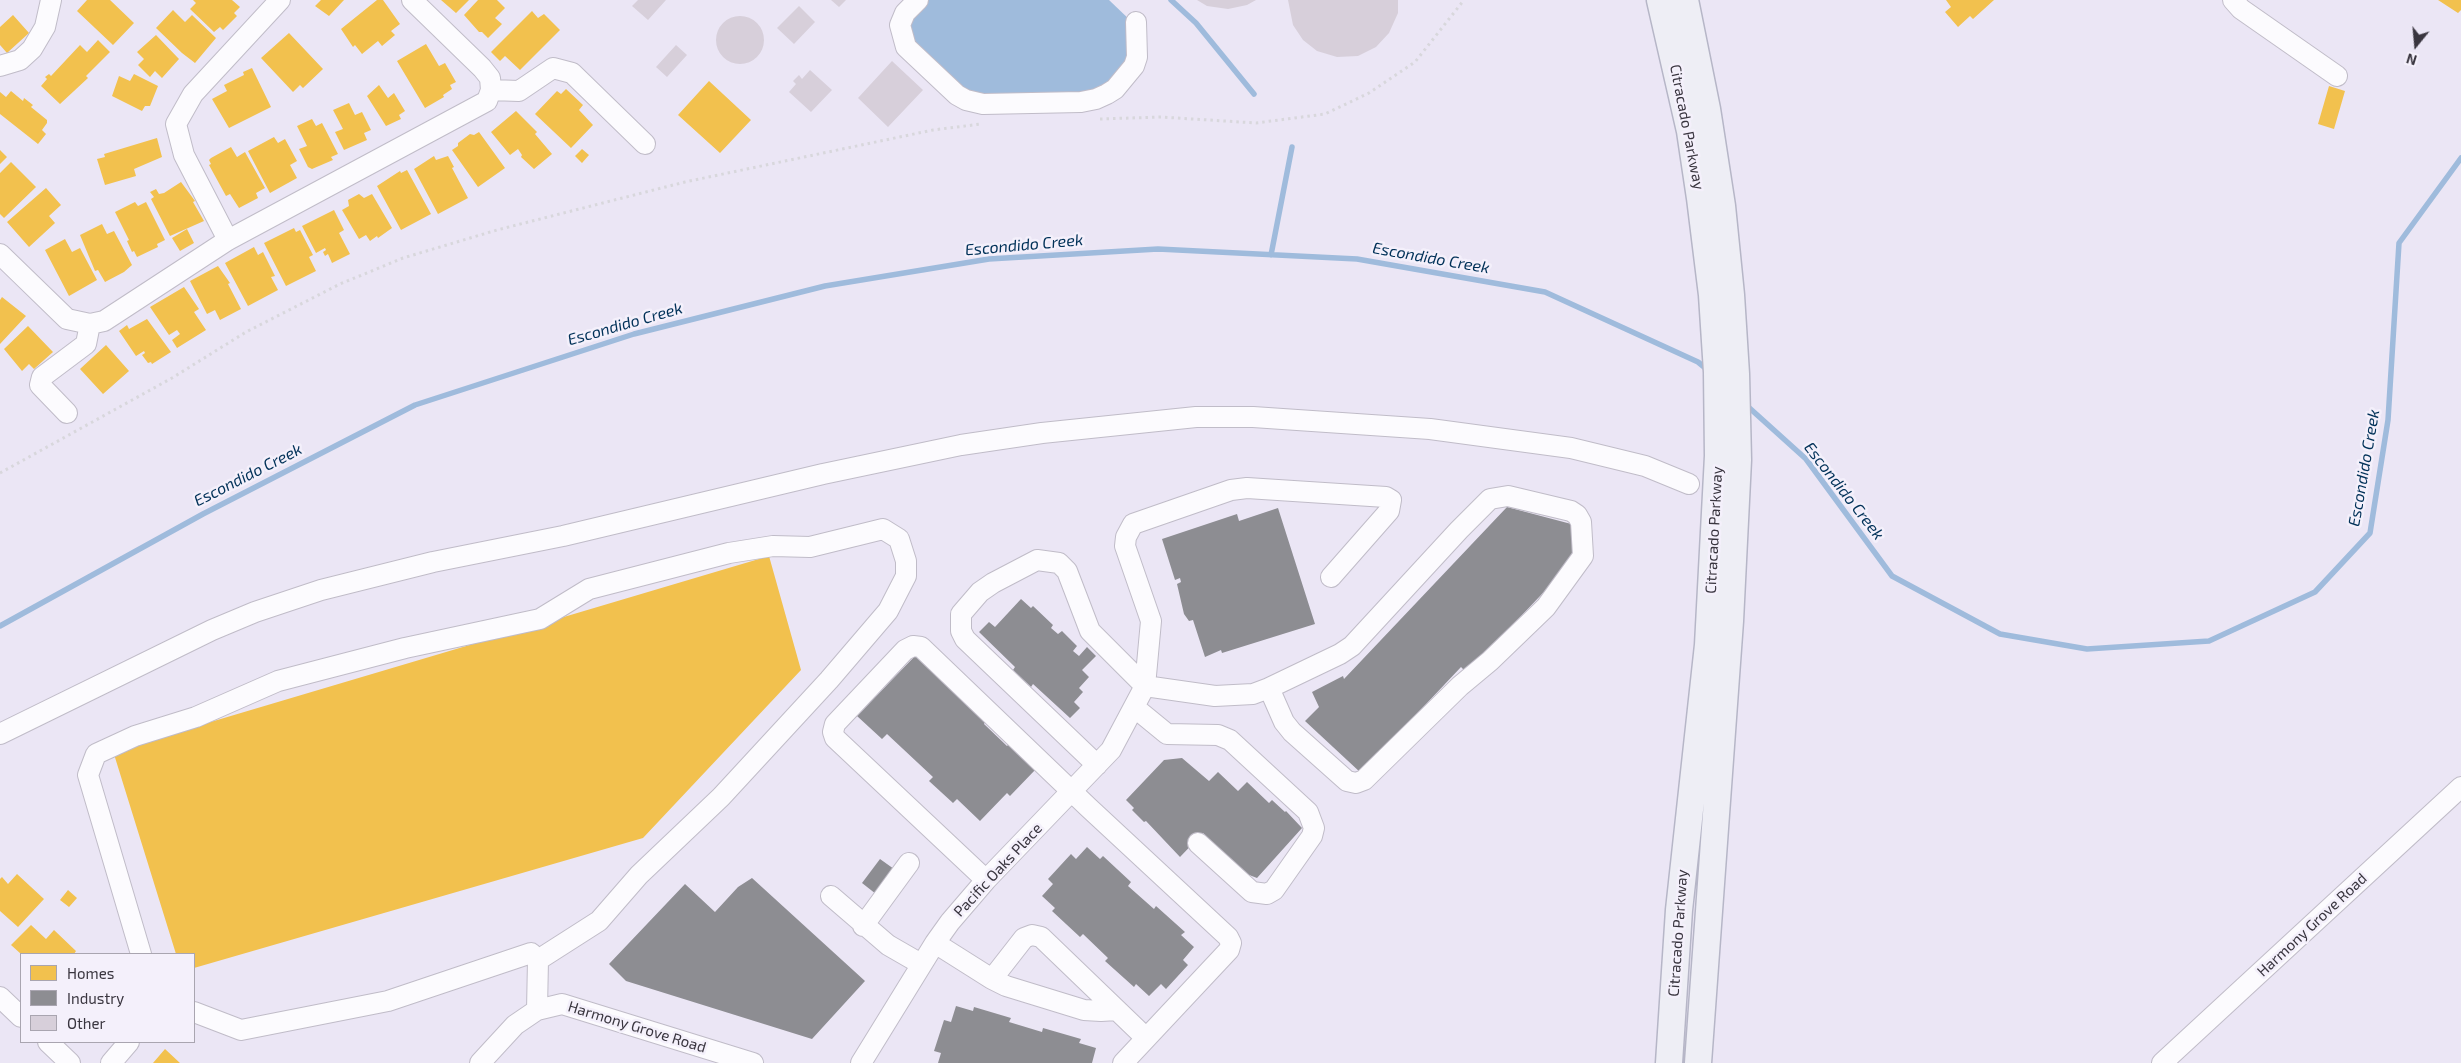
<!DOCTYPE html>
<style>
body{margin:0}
#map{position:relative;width:2461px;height:1063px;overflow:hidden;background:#ebe6f5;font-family:"Exo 2",sans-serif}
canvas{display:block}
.legend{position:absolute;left:20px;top:953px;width:175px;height:90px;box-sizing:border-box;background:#f4f0fb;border:1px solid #a9a5b0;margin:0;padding:6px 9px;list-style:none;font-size:15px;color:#39353f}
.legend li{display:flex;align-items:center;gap:10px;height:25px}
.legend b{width:25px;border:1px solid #a9a5b0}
.north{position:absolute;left:2391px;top:20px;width:50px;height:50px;-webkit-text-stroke:4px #f4f0fb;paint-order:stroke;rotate:197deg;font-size:14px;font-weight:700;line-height:20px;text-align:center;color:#39353f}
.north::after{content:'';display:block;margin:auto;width:18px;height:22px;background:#39353f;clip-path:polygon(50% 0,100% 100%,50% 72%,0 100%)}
</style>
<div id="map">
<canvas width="2461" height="1063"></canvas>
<ul class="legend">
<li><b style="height:14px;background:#f2c14e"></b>Homes</li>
<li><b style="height:14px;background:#8d8d92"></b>Industry</li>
<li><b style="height:14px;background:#d7cfda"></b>Other</li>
</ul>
<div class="north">N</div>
</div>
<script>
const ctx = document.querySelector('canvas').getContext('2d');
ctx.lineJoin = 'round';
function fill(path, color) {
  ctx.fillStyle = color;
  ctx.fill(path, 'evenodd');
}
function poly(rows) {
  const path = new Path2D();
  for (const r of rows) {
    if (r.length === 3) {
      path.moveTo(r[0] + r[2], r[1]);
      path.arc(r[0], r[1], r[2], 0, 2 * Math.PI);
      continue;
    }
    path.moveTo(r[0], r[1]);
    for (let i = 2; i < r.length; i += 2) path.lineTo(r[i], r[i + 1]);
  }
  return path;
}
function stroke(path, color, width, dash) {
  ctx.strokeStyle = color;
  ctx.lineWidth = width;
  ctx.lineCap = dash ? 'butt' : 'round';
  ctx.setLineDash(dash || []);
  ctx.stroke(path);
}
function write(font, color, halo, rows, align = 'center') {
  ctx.font = font + ' "Exo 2",sans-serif';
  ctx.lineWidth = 5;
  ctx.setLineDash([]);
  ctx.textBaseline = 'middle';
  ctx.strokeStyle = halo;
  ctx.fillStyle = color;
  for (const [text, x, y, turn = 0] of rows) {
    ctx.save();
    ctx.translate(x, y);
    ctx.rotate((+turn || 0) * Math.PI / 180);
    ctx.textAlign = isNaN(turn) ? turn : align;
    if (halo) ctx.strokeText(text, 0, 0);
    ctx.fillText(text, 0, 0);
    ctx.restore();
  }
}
fill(poly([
 [926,0,1109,0,1132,22,1132,62,1095,95,966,97,911,42,909,21]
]), '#9fbbdc');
fill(poly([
 [87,0,110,0,134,23,113,45,77,11],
 [193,0,232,0,240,7,234,13,237,16,223,30,220,27,214,32,190,9,196,3],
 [321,0,344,0,329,16,315,6],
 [377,0,383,0,400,24,391,31,395,35,382,46,378,41,362,54,355,45,353,47,341,29],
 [441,0,469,0,456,13],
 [478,0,497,0,505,8,495,18,502,24,488,38,482,32,479,32,464,15],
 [1994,0,1973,19,1970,16,1958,27,1945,12,1951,7,1946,0],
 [2438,0,2461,0,2461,10,2458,13],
 [173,10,185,22,192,15,216,38,195,63,182,53,156,28],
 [532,11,538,18,544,14,560,30,520,70,505,56,500,61,491,52],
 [13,15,29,33,7,53,0,45,0,27],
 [289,33,323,69,303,88,300,85,293,92,261,58],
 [156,35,179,59,162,78,155,71,150,77,138,65,144,59,137,52],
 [98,40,110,52,86,76,88,78,60,104,41,86,47,79,45,77,49,74,51,76,80,45,87,52],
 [426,44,439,66,445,63,456,82,450,85,452,89,443,95,444,97,425,108,397,61],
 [252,68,271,107,229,128,212,99,227,91,224,85,244,75,243,72],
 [134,74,158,86,150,106,145,106,142,111,112,96,119,76,130,81],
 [709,81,751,120,720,153,678,115],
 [379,85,388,98,394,93,405,111,399,115,401,119,386,126,367,96],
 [2329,86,2345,91,2334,129,2318,124],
 [566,89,583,105,579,110,593,125,571,148,535,114,557,91,561,94],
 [11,91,23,101,24,98,33,105,31,107,47,120,47,123,42,130,46,134,38,144,0,114,0,92,6,97],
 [349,103,355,115,362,112,371,130,364,133,367,140,344,150,335,132,343,129,333,110],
 [516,111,537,132,535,134,552,154,534,169,521,157,522,155,518,149,510,155,491,132],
 [312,119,316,126,322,123,338,154,331,157,333,160,312,169,308,167,299,149,307,146,297,126],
 [479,132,505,168,478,187,452,150,458,146,458,143,470,134,474,135],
 [274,137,278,143,285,139,297,161,290,165,297,178,270,193,248,151],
 [157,138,162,157,134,169,136,176,105,185,97,159,105,157,104,154],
 [231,147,237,157,245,152,265,188,256,193,258,198,239,208,230,194,226,196,209,165,211,164,209,160,211,158],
 [582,149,589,155,582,163,575,156],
 [0,150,7,157,0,164],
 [434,156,436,160,448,156,454,167,452,168,468,198,438,214,414,169],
 [11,162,36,187,4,218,0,214,0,173],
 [407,170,431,214,401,230,377,186,400,171,401,173],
 [181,182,195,201,193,202,204,221,170,236,151,199,154,197,150,192,156,189,159,194,164,193],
 [46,188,61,205,49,216,55,223,29,247,7,222],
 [359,194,364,198,372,194,392,228,378,238,377,236,370,241,366,235,359,239,342,210,349,206,348,200],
 [135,202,138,206,146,202,165,240,157,244,158,247,137,257,134,251,132,252,127,241,129,240,115,212],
 [334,210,344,230,339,233,350,254,332,263,328,254,325,256,323,252,326,250,325,248,316,253,302,226],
 [102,224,107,234,114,231,132,265,124,272,105,282,98,270,95,271,80,235],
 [294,228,296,232,300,230,313,255,309,257,316,271,286,286,264,243],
 [187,229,194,243,180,251,172,238],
 [65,239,72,252,80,248,97,280,69,296,45,250],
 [254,247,258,255,263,252,275,276,271,277,278,290,248,306,225,263],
 [218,266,230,283,228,284,241,309,220,320,215,310,207,314,190,281],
 [184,287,199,309,194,312,206,330,177,348,172,340,180,334,177,330,169,335,150,307],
 [2,297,26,316,0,344,0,300],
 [147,319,171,352,152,364,151,362,148,363,142,355,145,353,144,351,136,356,119,331,127,325,129,329],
 [28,326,53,352,34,369,29,364,22,371,4,349],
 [106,345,129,371,103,394,80,369],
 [769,556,801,670,643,838,194,968,194,954,176,954,113,751],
 [17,874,44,899,18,927,0,911,0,879,2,877,8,884],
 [68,890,77,898,69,907,60,900],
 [31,925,46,939,54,930,76,951,74,954,21,954,11,945],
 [165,1049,180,1063,153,1063]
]), '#f2c14e');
fill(poly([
 [1507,507,1575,525,1578,556,1467,673,1461,667,1361,773,1305,721,1319,707,1312,692,1343,676,1344,679],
 [1278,508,1315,624,1222,653,1221,650,1205,657,1193,620,1189,621,1184,614,1177,584,1181,582,1180,578,1175,580,1162,539,1237,514,1239,521],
 [1021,599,1031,608,1033,606,1053,625,1051,628,1058,634,1062,631,1077,646,1073,651,1079,656,1087,647,1096,656,1082,670,1089,677,1079,688,1083,692,1074,702,1080,708,1070,718,1033,684,1031,687,1013,670,1015,667,979,632,989,622,995,627],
 [915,656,985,722,984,724,1007,746,1009,744,1036,769,1010,796,1007,793,980,821,957,799,953,803,929,781,933,777,887,734,882,739,857,716],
 [1182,758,1209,781,1218,772,1238,791,1247,782,1269,803,1272,800,1285,812,1286,811,1302,828,1257,878,1244,873,1203,833,1180,857,1146,821,1144,822,1132,810,1134,808,1126,800,1164,760],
 [1087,847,1100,859,1103,856,1131,882,1128,886,1154,909,1156,906,1185,932,1181,935,1194,947,1183,960,1188,965,1166,989,1161,984,1149,996,1136,984,1134,987,1105,961,1108,958,1083,934,1080,937,1052,911,1055,908,1042,896,1053,884,1048,879,1071,854,1076,859],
 [880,859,894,869,876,894,862,883],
 [752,878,865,981,812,1039,626,981,609,964,685,884,715,912,738,887],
 [956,1006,973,1011,974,1007,1011,1018,1009,1022,1042,1032,1043,1028,1081,1039,1079,1043,1096,1048,1092,1063,938,1063,941,1053,934,1051,944,1020,951,1022]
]), '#8d8d92');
stroke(poly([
 [1171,0,1196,23,1254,94],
 [1271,255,1292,147],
 [1745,404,1806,459,1892,576,2000,634,2087,649,2209,641,2315,592,2370,533,2388,420,2399,243,2461,158],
 [0,626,203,514,415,405,634,334,825,286,989,259,1158,249,1357,259,1545,292,1698,362,1709,371]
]), '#9fbbdc', 5.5);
fill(poly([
 [638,0,666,0,648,20,632,6],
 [831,0,846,0,839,7],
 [1197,0,1256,0,1247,5,1228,9,1207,6],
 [1288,0,1398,0,1398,13,1389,33,1376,47,1358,56,1337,57,1317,51,1303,40,1293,25],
 [799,6,815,22,794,44,777,28],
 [740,40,24],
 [676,45,687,55,667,77,656,67],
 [892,61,923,90,888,127,858,98],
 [810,70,832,90,811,112,789,92,796,84,793,81,799,75,802,79]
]), '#d7cfda');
const minor = poly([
 [918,0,905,13,900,25,906,47,957,95,966,100,983,104,1081,102,1096,99,1107,94,1115,89,1134,66,1137,57,1136,22],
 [2233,0,2241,9,2337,76],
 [0,66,20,60,32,49,45,27,51,0],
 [491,90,519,91,553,68,572,73,645,144],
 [228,240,184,155,176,124,193,94,280,0],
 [0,254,67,319,90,324,104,321,228,240,487,101,491,90,490,78,482,68,412,0],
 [67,413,40,385,42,377,86,344,90,324],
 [1134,707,1167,734,1218,735,1230,740,1308,812,1314,828,1312,836,1274,890,1267,894,1252,892,1198,843],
 [0,734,212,630,255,612,321,590,433,562,563,536,823,474,961,445,1042,433,1196,417,1253,417,1430,429,1571,448,1645,466,1689,484],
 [1097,765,965,639,961,631,961,614,980,592,993,583,1037,560,1059,563,1067,571,1090,631,1145,686,1215,696,1253,694,1269,688,1284,722,1292,732,1347,781,1356,783,1364,780,1460,686,1490,661,1546,607,1583,556,1581,522,1577,515,1571,511,1508,496,1490,499,1459,530,1352,646,1340,654,1269,688],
 [986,880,835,738,833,732,835,724,905,650,913,646,921,647,1088,807,1228,937,1231,943,1229,950,1123,1063],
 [831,896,888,945,921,964],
 [863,926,909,863],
 [935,943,992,979,1024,938,1032,935,1041,937,1146,1038],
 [141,954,88,775,96,754,135,736,196,717,278,681,405,648,540,619,589,589,729,553,773,546,810,547,883,529,899,539,906,561,906,576,888,611,829,680,721,797,639,875,599,921,538,960],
 [992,979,1006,986,1084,1010,1101,1011,1117,1010],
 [0,997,21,1017],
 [194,1012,241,1030,388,1001,531,953,538,960,537,1010],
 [48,1042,70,1063],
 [111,1063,129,1042],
 [480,1063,515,1025,537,1010,562,1004,753,1063],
 [861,1063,935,943,950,922,986,880,1111,750,1145,686,1151,621,1125,546,1126,537,1133,524,1231,490,1247,488,1386,497,1391,500,1389,511,1331,577],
 [2162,1063,2461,787]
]);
const major = poly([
 [1660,0,1690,131,1700,198,1712,295,1717,372,1718,456,1708,645,1679,910,1669,1063],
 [1685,0,1707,109,1722,206,1731,295,1736,374,1738,460,1730,621,1698,1063]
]);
stroke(minor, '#c0bcc8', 22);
stroke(major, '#b6b6c7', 29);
stroke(poly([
 [1100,119,1161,117,1256,123,1325,114,1369,93,1415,62,1464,0],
 [0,473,172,378,246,332,340,284,403,258,497,230,685,182,933,130,981,124]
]), '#d8d7dc', 3, [2.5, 4]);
stroke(minor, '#fcfbfe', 20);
stroke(major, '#eeeef5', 26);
write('15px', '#39353f', '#f4f0fb', [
 ["Citracado Parkway",1687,127,79],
 ["Citracado Parkway",1714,530,-87],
 ["Pacific Oaks Place",998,870,-47],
 ["Harmony Grove Road",2312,925,-43],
 ["Citracado Parkway",1678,933,-86],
 ["Harmony Grove Road",637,1027,17]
]);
write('italic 16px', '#013158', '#f4f0fb', [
 ["Escondido Creek",1024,245,-5],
 ["Escondido Creek",1431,258,10],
 ["Escondido Creek",625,324,-16],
 ["Escondido Creek",2364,468,-80],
 ["Escondido Creek",248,475,-27],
 ["Escondido Creek",1844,491,52]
]);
</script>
